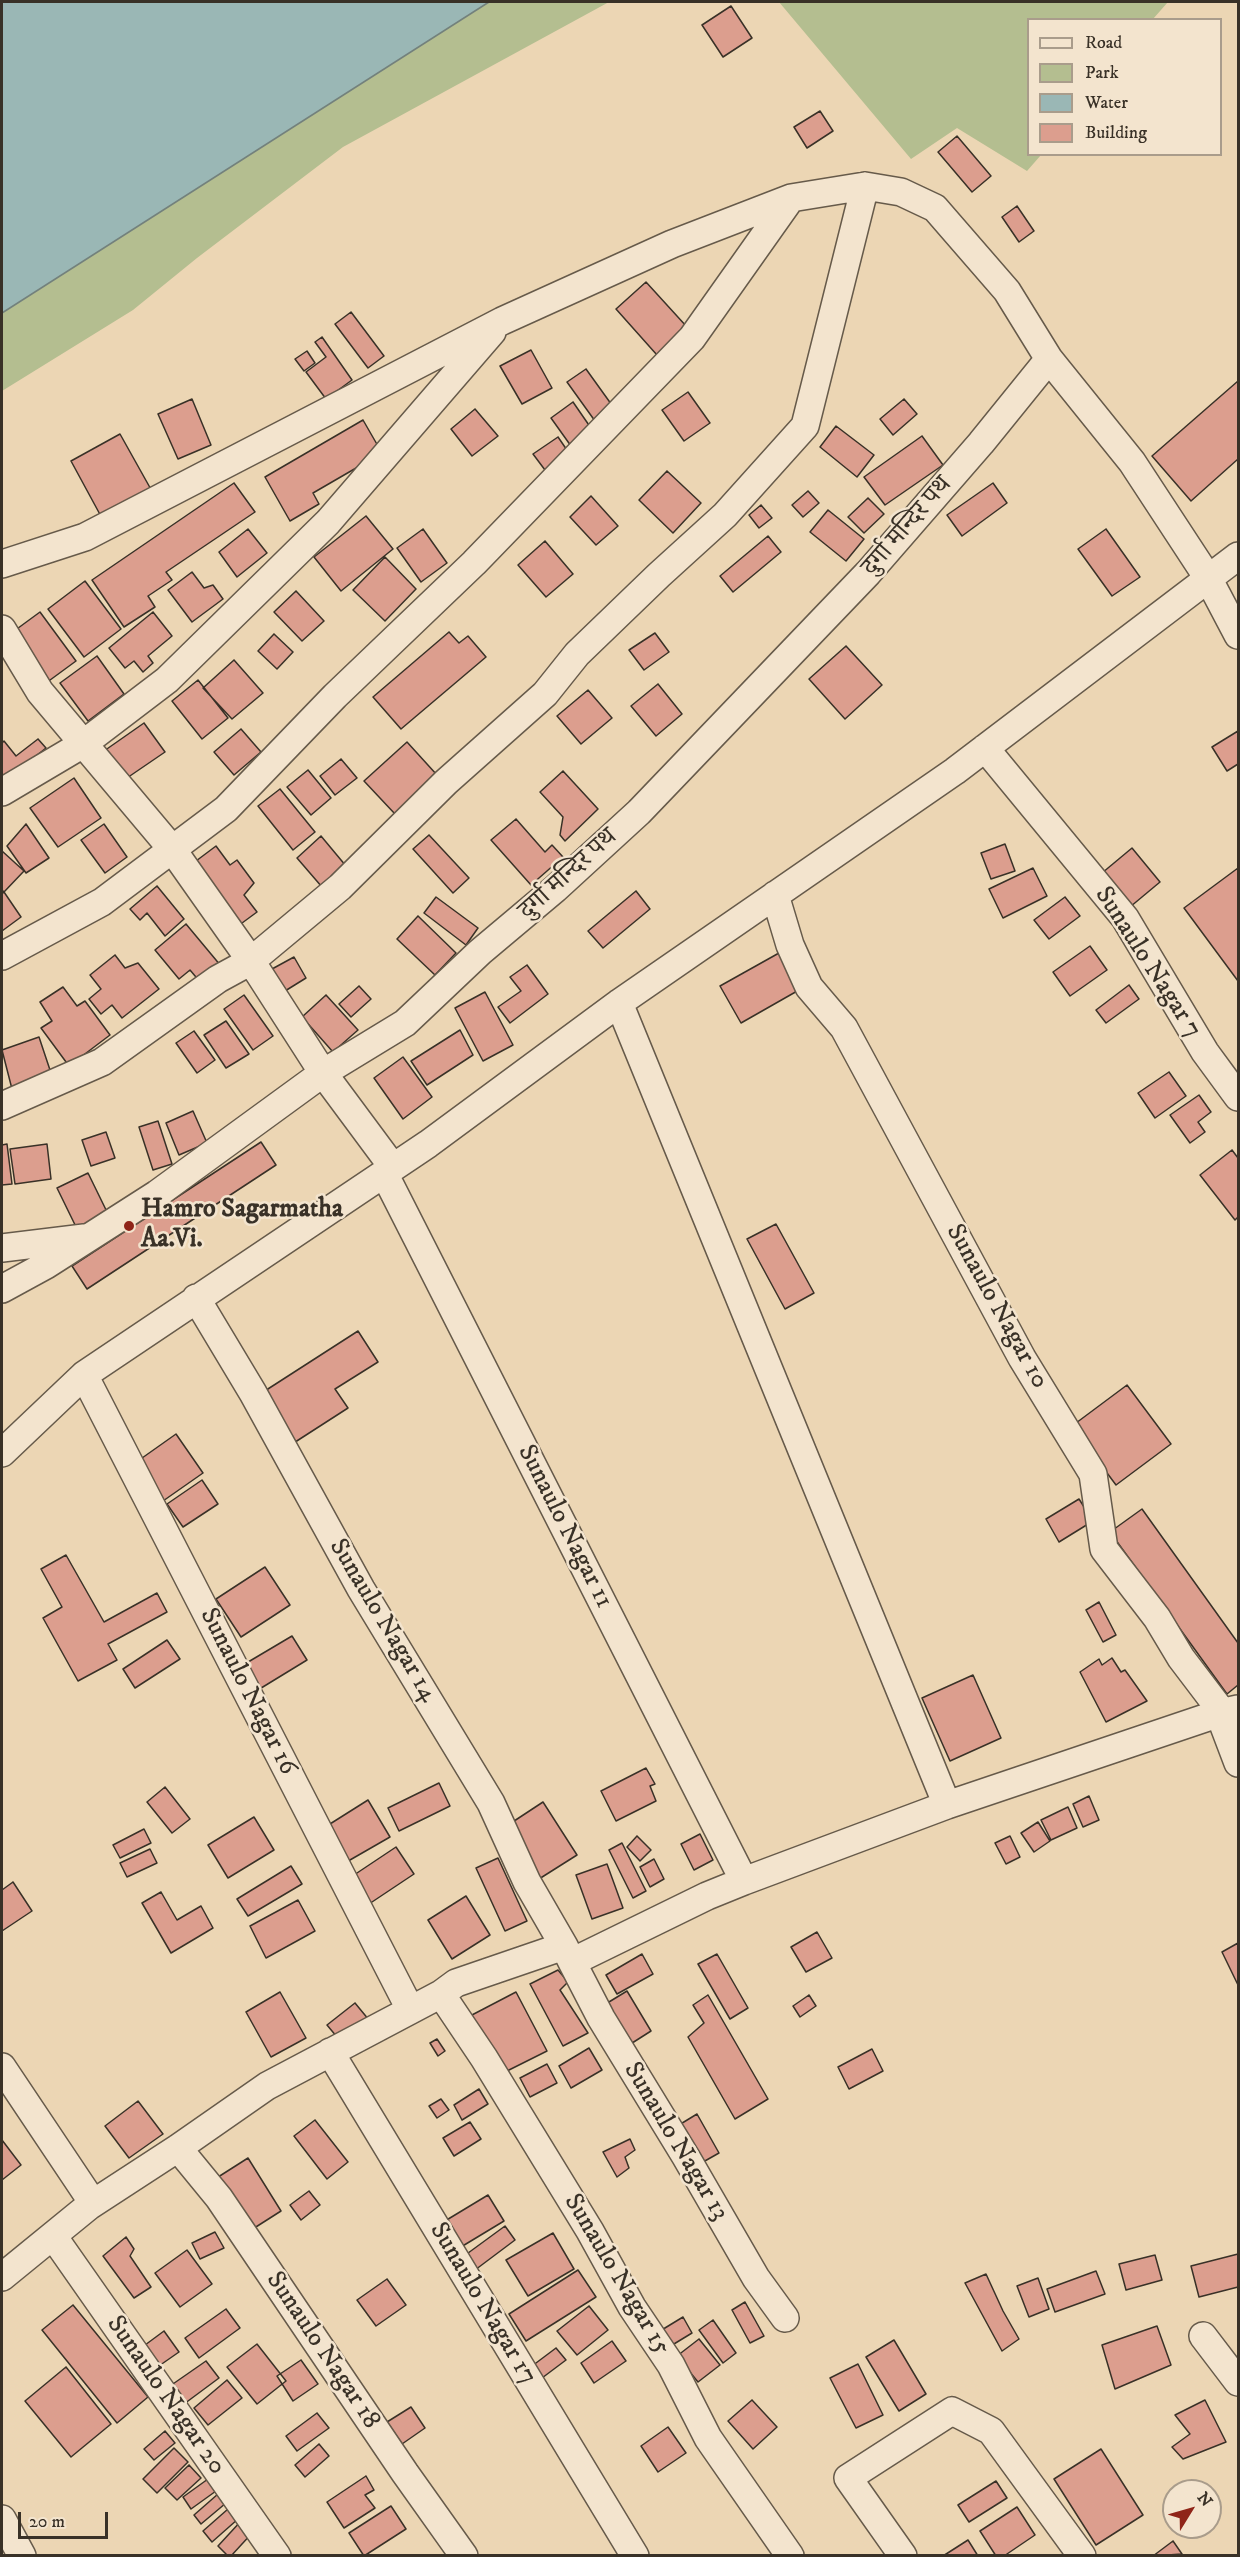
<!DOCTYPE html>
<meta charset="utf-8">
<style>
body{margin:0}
#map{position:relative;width:1240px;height:2557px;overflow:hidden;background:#ecd6b4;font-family:"IM FELL DW Pica",serif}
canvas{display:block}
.frame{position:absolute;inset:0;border:3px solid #393127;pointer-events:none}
.legend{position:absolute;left:1027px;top:18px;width:195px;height:138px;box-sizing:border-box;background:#f3e4ce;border:2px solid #a99c8b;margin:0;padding:8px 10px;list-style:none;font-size:18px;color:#393127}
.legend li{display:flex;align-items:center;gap:12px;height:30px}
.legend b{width:30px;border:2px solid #a99c8b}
.north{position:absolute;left:1162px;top:2479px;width:60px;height:60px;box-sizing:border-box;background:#f3e4ce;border:2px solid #a99c8b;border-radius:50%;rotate:53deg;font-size:16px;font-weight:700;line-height:24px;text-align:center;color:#393127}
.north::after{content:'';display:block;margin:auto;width:21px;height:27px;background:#8f2418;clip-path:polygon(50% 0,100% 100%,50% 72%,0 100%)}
.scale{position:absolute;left:18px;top:2512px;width:90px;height:27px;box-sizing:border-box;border:3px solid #393127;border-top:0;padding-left:8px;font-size:18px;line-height:21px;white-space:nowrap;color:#393127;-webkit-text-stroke:4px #f3e4ce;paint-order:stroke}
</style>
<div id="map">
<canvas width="1240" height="2557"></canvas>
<div class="frame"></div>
<ul class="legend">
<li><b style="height:8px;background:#f3e4ce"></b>Road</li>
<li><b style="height:16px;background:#b4be90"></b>Park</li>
<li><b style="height:16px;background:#9ab7b5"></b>Water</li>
<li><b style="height:16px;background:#dc9e8e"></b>Building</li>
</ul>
<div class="north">N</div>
<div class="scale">20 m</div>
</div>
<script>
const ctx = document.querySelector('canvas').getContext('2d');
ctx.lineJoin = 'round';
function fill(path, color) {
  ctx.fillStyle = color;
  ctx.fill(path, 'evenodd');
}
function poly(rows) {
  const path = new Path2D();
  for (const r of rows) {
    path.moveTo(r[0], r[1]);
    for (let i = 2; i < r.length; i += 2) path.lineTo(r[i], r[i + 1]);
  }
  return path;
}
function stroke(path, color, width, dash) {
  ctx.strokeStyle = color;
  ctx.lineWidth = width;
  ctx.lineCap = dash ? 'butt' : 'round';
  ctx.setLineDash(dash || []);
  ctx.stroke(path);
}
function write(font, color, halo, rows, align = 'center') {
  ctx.font = font + ' "IM FELL DW Pica","Noto Serif Devanagari",serif';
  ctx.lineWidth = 5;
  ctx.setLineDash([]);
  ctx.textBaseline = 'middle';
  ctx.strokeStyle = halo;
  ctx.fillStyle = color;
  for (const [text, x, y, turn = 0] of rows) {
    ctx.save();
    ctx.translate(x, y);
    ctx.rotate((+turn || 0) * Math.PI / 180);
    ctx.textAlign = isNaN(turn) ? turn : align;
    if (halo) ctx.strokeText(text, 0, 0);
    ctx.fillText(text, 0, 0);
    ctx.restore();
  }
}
fill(poly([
 [489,2,609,2,343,147,197,258,133,310,2,391,2,313],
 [779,2,1168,2,1153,19,1028,20,1028,154,1041,155,1027,171,957,128,911,159]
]), '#b4be90');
const water = poly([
 [2,2,489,2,2,313,2,2]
]);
fill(water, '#9ab7b5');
stroke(water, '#73817c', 1.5);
const building = poly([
 [731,6,752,38,723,57,702,25,731,6],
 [820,111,833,131,807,148,794,127,820,111],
 [957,136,991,176,972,192,938,152,957,136],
 [1017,206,1034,231,1019,242,1002,217,1017,206],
 [646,282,687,327,657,355,616,309,646,282],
 [351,312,384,356,368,368,335,324,351,312],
 [322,337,352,380,326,399,306,372,326,357,315,342,322,337],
 [531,350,552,388,522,404,500,366,531,350],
 [307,351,315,363,304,371,295,359,307,351],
 [586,369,614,408,595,421,567,382,586,369],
 [1238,381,1238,459,1191,501,1152,456,1238,381],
 [688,392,710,423,684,441,662,410,688,392],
 [192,399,211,445,178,459,158,414,192,399],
 [904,399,917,414,893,435,880,419,904,399],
 [573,402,593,431,571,446,551,418,573,402],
 [475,409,498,436,472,456,451,429,475,409],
 [363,420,382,453,313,493,319,504,290,521,265,477,363,420],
 [836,426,874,455,857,477,820,447,836,426],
 [120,434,153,493,103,520,71,461,120,434],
 [922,436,943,465,885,505,864,477,922,436],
 [558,437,569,453,545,470,533,454,558,437],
 [667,471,701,503,673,533,639,500,667,471],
 [234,483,255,512,166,572,172,580,148,596,155,607,124,627,92,580,234,483],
 [993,483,1007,503,962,536,947,515,993,483],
 [808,491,819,503,803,517,792,505,808,491],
 [591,496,618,526,596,545,570,517,591,496],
 [868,498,884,514,864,533,848,517,868,498],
 [761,505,772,518,759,528,749,515,761,505],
 [828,510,864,539,846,561,810,532,828,510],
 [366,516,393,549,341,591,314,557,366,516],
 [248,529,267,553,237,577,219,552,248,529],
 [423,529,447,563,421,582,397,548,423,529],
 [1106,529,1140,577,1112,596,1078,549,1106,529],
 [768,536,781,552,733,592,720,576,768,536],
 [545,541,573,574,546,597,518,565,545,541],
 [385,557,416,589,385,621,353,590,385,557],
 [192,572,204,588,213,585,223,599,192,622,168,590,192,572],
 [85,581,121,629,84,657,48,609,85,581],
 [296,591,324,621,302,641,274,612,296,591],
 [40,612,76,661,46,683,10,634,40,612],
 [153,612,172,636,148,656,153,663,143,672,134,661,125,668,109,648,153,612],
 [449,632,459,643,468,636,486,657,401,729,373,697,449,632],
 [655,633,669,652,644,670,629,650,655,633],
 [274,634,293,652,277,669,258,651,274,634],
 [846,646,882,685,845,719,809,679,846,646],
 [97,656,124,694,88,721,60,683,97,656],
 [234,660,263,693,232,719,203,688,234,660],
 [198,680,228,718,202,739,172,701,198,680],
 [658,684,682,714,656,736,631,706,658,684],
 [588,690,612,718,581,744,557,716,588,690],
 [144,723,165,752,124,780,104,751,144,723],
 [241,729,261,752,234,775,214,752,241,729],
 [1238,731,1238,764,1227,771,1212,747,1238,731],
 [38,739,46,748,2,783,2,743,4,741,16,756,38,739],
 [407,742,437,775,395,814,364,781,407,742],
 [341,759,357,778,335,795,320,776,341,759],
 [308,770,331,798,311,815,287,787,308,770],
 [563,771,598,809,565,841,560,835,563,817,540,792,563,771],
 [74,778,101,818,58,847,30,808,74,778],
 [280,789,315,832,293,850,258,806,280,789],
 [516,819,545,852,552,845,563,857,531,885,491,840,516,819],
 [26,824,49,858,26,873,7,846,26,824],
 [104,824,127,857,105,873,81,840,104,824],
 [429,835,469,878,453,893,413,849,429,835],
 [321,836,346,866,322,887,297,858,321,836],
 [1005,844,1015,871,991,879,981,853,1005,844],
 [216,846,230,865,237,860,254,883,244,895,257,912,238,926,192,864,216,846],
 [1132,848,1160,882,1130,907,1102,873,1132,848],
 [2,851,24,871,4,892,2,890,2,851],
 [1033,868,1047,896,1003,918,989,889,1033,868],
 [1238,868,1238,981,1184,908,1238,868],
 [157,886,184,919,165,936,147,913,140,920,130,909,157,886],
 [636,891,650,909,603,948,588,931,636,891],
 [4,892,21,917,2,931,2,893,4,892],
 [436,897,478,928,466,945,424,913,436,897],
 [1065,897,1080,916,1049,939,1034,920,1065,897],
 [418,916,456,953,435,975,397,939,418,916],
 [186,924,221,966,201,983,190,970,179,979,155,950,186,924],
 [1090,946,1107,970,1070,996,1053,972,1090,946],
 [779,953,799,990,741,1023,720,986,779,953],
 [115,955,125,968,138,963,159,989,122,1018,112,1005,101,1014,89,999,101,989,90,975,115,955],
 [294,957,306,978,285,991,272,969,294,957],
 [527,965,548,994,510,1023,498,1007,521,991,510,977,527,965],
 [1129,985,1139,999,1106,1023,1096,1010,1129,985],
 [359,986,371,999,351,1017,339,1004,359,986],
 [63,987,77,1006,85,1001,110,1035,69,1066,41,1028,52,1021,40,1002,63,987],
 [485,992,513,1045,483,1061,455,1008,485,992],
 [244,995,273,1036,253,1050,224,1009,244,995],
 [326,995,358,1030,333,1052,302,1017,326,995],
 [226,1021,249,1054,226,1068,204,1035,226,1021],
 [460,1030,473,1055,427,1085,411,1061,460,1030],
 [194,1031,215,1060,197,1073,176,1043,194,1031],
 [39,1037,52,1076,12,1089,2,1050,39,1037],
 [403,1057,432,1097,403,1119,374,1078,403,1057],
 [1169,1072,1186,1096,1155,1118,1138,1093,1169,1072],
 [1199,1095,1211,1112,1198,1122,1205,1132,1190,1143,1170,1115,1199,1095],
 [193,1111,207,1143,179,1155,166,1123,193,1111],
 [158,1121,172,1164,153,1170,139,1127,158,1121],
 [106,1132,115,1158,91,1166,82,1140,106,1132],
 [261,1142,276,1165,87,1289,72,1266,261,1142],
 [7,1144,12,1184,2,1185,2,1145,7,1144],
 [47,1144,51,1179,15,1184,10,1149,47,1144],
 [1232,1150,1238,1158,1238,1217,1235,1220,1200,1175,1232,1150],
 [88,1173,110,1218,79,1233,57,1188,88,1173],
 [776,1224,814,1293,785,1309,747,1239,776,1224],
 [358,1331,378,1362,335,1389,348,1408,289,1446,257,1396,358,1331],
 [1127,1385,1171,1444,1116,1485,1072,1426,1127,1385],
 [176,1434,203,1473,163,1501,135,1463,176,1434],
 [202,1480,218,1504,183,1527,167,1504,202,1480],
 [1079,1499,1093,1521,1059,1542,1046,1519,1079,1499],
 [1142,1509,1238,1643,1238,1685,1227,1694,1110,1532,1142,1509],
 [66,1555,104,1622,157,1593,167,1612,108,1644,117,1660,78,1681,43,1618,62,1607,41,1569,66,1555],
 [265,1567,290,1605,241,1637,216,1599,265,1567],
 [1099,1602,1116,1635,1103,1642,1086,1610,1099,1602],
 [292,1636,307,1660,253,1693,238,1668,292,1636],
 [167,1640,180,1659,135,1688,123,1669,167,1640],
 [1112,1658,1121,1672,1125,1670,1147,1701,1106,1722,1080,1672,1099,1659,1102,1665,1112,1658],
 [973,1675,1001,1738,950,1761,922,1698,973,1675],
 [646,1768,655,1784,650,1786,656,1801,616,1821,601,1791,646,1768],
 [439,1783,450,1806,399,1831,388,1808,439,1783],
 [165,1787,190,1819,172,1833,147,1802,165,1787],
 [1089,1796,1099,1820,1083,1827,1073,1804,1089,1796],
 [368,1800,390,1837,343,1864,322,1829,368,1800],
 [543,1802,577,1855,539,1879,505,1827,543,1802],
 [1068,1807,1077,1828,1051,1840,1041,1820,1068,1807],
 [254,1817,274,1850,228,1878,208,1845,254,1817],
 [1038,1822,1050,1841,1034,1852,1021,1833,1038,1822],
 [144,1829,151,1843,120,1858,113,1845,144,1829],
 [700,1834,713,1860,694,1870,681,1844,700,1834],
 [637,1836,651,1850,640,1861,627,1847,637,1836],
 [1010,1836,1020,1857,1006,1864,995,1843,1010,1836],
 [622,1843,646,1891,633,1898,609,1850,622,1843],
 [396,1847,414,1874,366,1906,348,1879,396,1847],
 [150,1849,157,1863,127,1877,120,1863,150,1849],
 [498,1858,527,1921,505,1931,476,1868,498,1858],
 [654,1859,664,1879,650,1887,640,1867,654,1859],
 [607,1864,623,1908,592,1919,576,1875,607,1864],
 [291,1866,302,1884,248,1916,237,1899,291,1866],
 [13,1882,32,1911,2,1931,2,1890,13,1882],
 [161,1892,177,1920,201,1906,213,1928,171,1953,142,1903,161,1892],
 [466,1896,490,1935,452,1959,428,1920,466,1896],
 [298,1900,315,1931,266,1958,250,1926,298,1900],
 [817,1932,832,1958,806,1972,791,1947,817,1932],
 [1238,1943,1238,1985,1222,1952,1238,1943],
 [642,1954,653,1974,617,1994,606,1975,642,1954],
 [717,1954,748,2008,730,2019,698,1964,717,1954],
 [558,1970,568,1982,560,1990,588,2033,563,2046,530,1984,558,1970],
 [627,1991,651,2031,629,2045,604,2005,627,1991],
 [280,1992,306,2038,271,2057,246,2012,280,1992],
 [516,1992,547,2051,501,2074,470,2016,516,1992],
 [708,1995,768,2099,735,2119,688,2037,704,2023,693,2005,708,1995],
 [809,1995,816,2006,800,2017,793,2006,809,1995],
 [355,2003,369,2020,342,2043,327,2025,355,2003],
 [437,2039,445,2051,438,2056,430,2043,437,2039],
 [589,2048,602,2070,571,2088,559,2066,589,2048],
 [872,2049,883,2071,849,2089,838,2067,872,2049],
 [547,2064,557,2083,530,2097,520,2078,547,2064],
 [479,2089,488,2104,462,2120,454,2105,479,2089],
 [441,2099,449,2110,437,2118,429,2106,441,2099],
 [138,2101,163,2134,129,2158,105,2126,138,2101],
 [697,2114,719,2153,696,2166,674,2128,697,2114],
 [315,2120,348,2162,327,2179,294,2136,315,2120],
 [470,2122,481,2139,454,2156,443,2138,470,2122],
 [630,2139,635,2150,625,2157,629,2168,617,2177,603,2152,630,2139],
 [2,2140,21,2165,2,2180,2,2140],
 [248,2158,281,2211,248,2232,215,2179,248,2158],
 [309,2191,320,2205,301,2220,290,2205,309,2191],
 [488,2195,504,2221,456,2250,440,2224,488,2195],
 [505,2226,515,2240,475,2270,464,2256,505,2226],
 [215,2232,224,2248,200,2259,192,2243,215,2232],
 [553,2233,574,2269,528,2296,506,2260,553,2233],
 [126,2237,134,2249,130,2256,151,2287,134,2298,103,2256,126,2237],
 [187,2250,212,2284,180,2307,155,2273,187,2250],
 [1238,2254,1238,2287,1199,2297,1191,2266,1238,2254],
 [1155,2255,1162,2280,1126,2290,1119,2264,1155,2255],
 [578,2270,596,2297,526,2341,509,2314,578,2270],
 [1096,2271,1105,2294,1055,2312,1047,2289,1096,2271],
 [986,2274,1003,2311,1019,2339,1002,2351,965,2283,986,2274],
 [1038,2278,1049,2309,1029,2317,1017,2286,1038,2278],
 [387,2279,406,2305,376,2326,357,2300,387,2279],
 [745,2302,764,2336,750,2343,732,2310,745,2302],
 [73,2305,148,2397,117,2423,42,2330,73,2305],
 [589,2306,608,2330,577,2355,557,2331,589,2306],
 [226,2309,240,2328,199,2358,185,2338,226,2309],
 [683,2317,692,2333,669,2347,660,2331,683,2317],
 [713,2320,736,2353,723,2363,699,2330,713,2320],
 [1157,2326,1171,2365,1115,2389,1102,2345,1157,2326],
 [164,2331,179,2352,156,2368,141,2348,164,2331],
 [699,2339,720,2365,698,2382,677,2356,699,2339],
 [894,2340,926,2394,899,2411,866,2357,894,2340],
 [612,2341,626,2361,594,2383,581,2363,612,2341],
 [257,2344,286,2381,257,2404,227,2367,257,2344],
 [556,2348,566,2360,538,2381,528,2369,556,2348],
 [301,2360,318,2384,293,2401,277,2376,301,2360],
 [206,2361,219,2378,184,2404,170,2386,206,2361],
 [858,2364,883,2415,856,2428,830,2378,858,2364],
 [66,2367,111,2424,71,2457,25,2401,66,2367],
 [227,2380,242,2398,208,2425,194,2408,227,2380],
 [752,2400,777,2427,753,2449,728,2421,752,2400],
 [1205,2400,1226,2442,1183,2459,1172,2447,1190,2434,1175,2415,1205,2400],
 [411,2407,425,2428,402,2444,387,2422,411,2407],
 [317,2413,329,2428,297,2451,286,2436,317,2413],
 [668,2427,686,2453,658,2472,641,2446,668,2427],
 [165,2431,175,2443,154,2460,144,2449,165,2431],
 [319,2444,329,2456,305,2477,295,2465,319,2444],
 [174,2448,188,2462,157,2493,143,2479,174,2448],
 [1101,2449,1143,2515,1096,2545,1054,2479,1101,2449],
 [189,2465,201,2478,177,2500,165,2488,189,2465],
 [366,2476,374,2490,365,2495,375,2508,344,2528,327,2502,366,2476],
 [208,2479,216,2491,191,2509,183,2497,208,2479],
 [996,2481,1007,2498,969,2522,958,2505,996,2481],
 [218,2494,226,2503,201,2524,194,2515,218,2494],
 [391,2506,406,2529,364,2556,349,2533,391,2506],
 [1017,2507,1035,2535,1004,2556,996,2556,980,2531,1017,2507],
 [228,2509,238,2519,212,2542,203,2531,228,2509],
 [241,2521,253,2532,231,2556,228,2556,218,2546,241,2521],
 [968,2540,978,2556,943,2556,968,2540],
 [1173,2541,1182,2554,1153,2556,1173,2541]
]);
fill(building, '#dc9e8e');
stroke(building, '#393127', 1.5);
const street = poly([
 [2,564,85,537,502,321,672,244,791,198,865,186,901,192,935,208,1007,291,1049,359,1132,462,1208,578,1238,635],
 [2,629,40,692,172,849,251,961,323,1073,392,1166],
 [985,748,1125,918,1205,1052,1238,1097],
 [2,792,83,744,167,680,328,522,492,332],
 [775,895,790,945,809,987,844,1028,1022,1358,1093,1474,1104,1549,1157,1618,1181,1658,1222,1712],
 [2,956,102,902,226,809,335,696,474,563,692,338,791,198],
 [619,1003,947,1805],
 [2,1106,102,1062,218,979,251,961,340,887,446,782,545,694,577,654,659,575,725,515,805,426,865,186],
 [384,1173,744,1881],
 [2,1248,84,1238],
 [2,1289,46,1265,157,1194,323,1073,405,1023,480,952,555,889,639,812,868,573,981,443,1049,359],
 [196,1298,253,1393,361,1589,491,1803,527,1882,564,1946],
 [84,1375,410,2009],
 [2,1453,84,1375,428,1144,619,1003,955,771,1238,556],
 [1219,1713,1238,1763],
 [572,1962,601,2018,686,2157,756,2278,785,2318],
 [441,1994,484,2058,590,2231,632,2307,671,2365,708,2438,790,2556],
 [330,2052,635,2556],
 [2,2067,93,2203],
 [178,2148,219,2198,405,2473,464,2556],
 [53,2236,277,2556],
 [2,2277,89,2206,178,2148,267,2086,441,1994,456,1983,564,1946,572,1962,707,1896,744,1881,947,1805,1220,1713,1238,1709],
 [1203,2336,1238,2382],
 [2,2519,22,2556],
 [903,2556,848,2478,952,2411,991,2431,1082,2556]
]);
stroke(street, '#665a4a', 30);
stroke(street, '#f3e4ce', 27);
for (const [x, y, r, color] of [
 [129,1226,6,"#8f2418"]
]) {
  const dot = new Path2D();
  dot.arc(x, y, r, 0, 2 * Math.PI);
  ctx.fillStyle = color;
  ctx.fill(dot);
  stroke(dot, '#f3e4ce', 2);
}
write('26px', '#393127', '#f3e4ce', [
 ["दुर्गा मन्दिर पथ",908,527,-49],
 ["दुर्गा मन्दिर पथ",569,875,-42],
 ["Sunaulo Nagar 7",1147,963,57],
 ["Sunaulo Nagar 10",996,1307,61],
 ["Sunaulo Nagar 11",564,1527,63],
 ["Sunaulo Nagar 14",382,1621,59],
 ["Sunaulo Nagar 16",247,1692,63],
 ["Sunaulo Nagar 13",675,2142,59],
 ["Sunaulo Nagar 15",616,2275,59],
 ["Sunaulo Nagar 17",482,2304,59],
 ["Sunaulo Nagar 18",322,2351,56],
 ["Sunaulo Nagar 20",165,2396,55]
]);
write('bold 26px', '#393127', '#f3e4ce', [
 ["Hamro Sagarmatha",141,1211],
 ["Aa.Vi.",141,1241]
], 'left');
</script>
